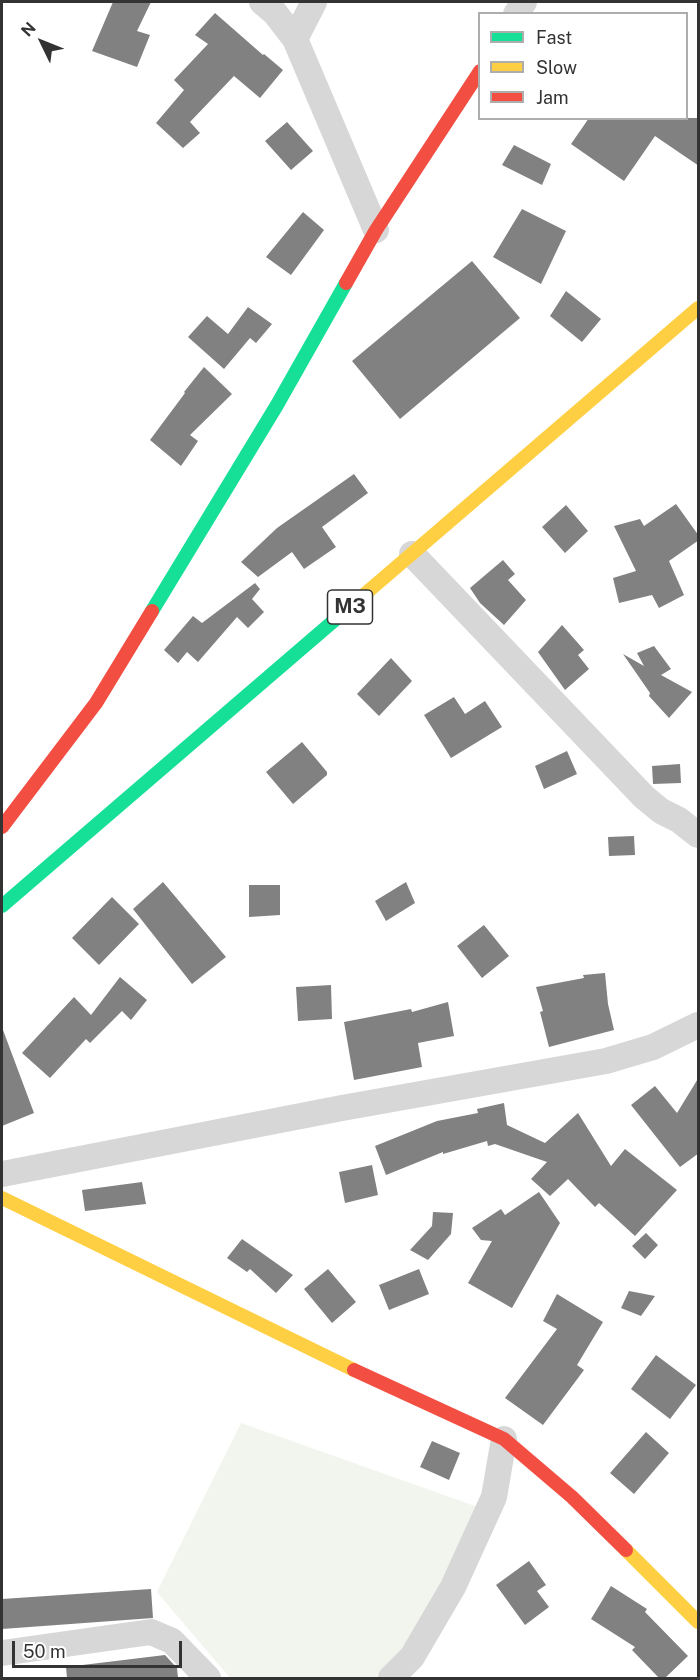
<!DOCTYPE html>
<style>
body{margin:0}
#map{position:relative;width:700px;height:1680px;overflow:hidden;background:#fff;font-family:"Public Sans",sans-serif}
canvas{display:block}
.frame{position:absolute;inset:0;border:3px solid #333;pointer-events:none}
.legend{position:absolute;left:478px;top:12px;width:210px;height:108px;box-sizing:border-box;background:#fff;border:2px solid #adadad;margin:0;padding:8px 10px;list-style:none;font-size:18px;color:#333}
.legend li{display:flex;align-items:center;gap:12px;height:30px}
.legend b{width:30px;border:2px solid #adadad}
.north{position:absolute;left:12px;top:12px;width:60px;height:60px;-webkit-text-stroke:4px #fff;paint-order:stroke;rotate:313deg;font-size:16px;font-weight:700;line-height:24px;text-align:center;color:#333}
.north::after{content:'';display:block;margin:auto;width:21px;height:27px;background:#333;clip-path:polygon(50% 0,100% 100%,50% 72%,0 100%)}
.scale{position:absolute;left:12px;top:1641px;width:170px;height:27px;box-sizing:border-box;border:3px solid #333;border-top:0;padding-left:8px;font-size:18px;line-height:21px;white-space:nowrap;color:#333;-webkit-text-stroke:4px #fff;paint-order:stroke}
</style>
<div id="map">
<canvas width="700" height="1680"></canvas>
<div class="frame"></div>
<ul class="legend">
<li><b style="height:8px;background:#16e098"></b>Fast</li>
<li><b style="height:8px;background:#ffcf43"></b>Slow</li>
<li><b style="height:8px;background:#f24e42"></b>Jam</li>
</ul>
<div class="north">N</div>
<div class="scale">50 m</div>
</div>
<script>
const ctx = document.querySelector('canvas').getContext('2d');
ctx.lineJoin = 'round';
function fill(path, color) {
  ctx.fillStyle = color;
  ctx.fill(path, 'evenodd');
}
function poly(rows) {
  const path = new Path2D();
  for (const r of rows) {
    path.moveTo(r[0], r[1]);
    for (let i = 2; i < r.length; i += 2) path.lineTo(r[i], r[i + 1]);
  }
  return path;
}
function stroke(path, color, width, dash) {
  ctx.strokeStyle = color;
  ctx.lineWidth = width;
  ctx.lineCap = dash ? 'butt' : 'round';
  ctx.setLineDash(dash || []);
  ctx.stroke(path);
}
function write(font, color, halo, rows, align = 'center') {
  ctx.font = font + ' "Public Sans",sans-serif';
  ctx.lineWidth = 6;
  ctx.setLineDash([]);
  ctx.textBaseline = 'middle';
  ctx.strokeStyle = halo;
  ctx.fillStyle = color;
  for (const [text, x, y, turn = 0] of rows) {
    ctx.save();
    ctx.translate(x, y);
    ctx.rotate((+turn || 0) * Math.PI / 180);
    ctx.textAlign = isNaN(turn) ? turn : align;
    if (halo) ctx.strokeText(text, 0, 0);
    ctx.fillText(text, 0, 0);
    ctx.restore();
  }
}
fill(poly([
 [241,1423,489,1511,384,1678,230,1678,157,1592]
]), '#f1f5ed');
fill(poly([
 [113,2,151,2,137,31,150,35,137,67,92,51],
 [215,13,263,55,264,54,283,70,260,98,234,76,190,122,200,133,183,148,156,123,184,90,174,80,208,44,195,35],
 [589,118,699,118,699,166,655,136,624,181,571,144],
 [287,122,313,151,291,170,265,141],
 [514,145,551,164,542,185,502,165],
 [522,209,566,231,541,284,493,257],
 [303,212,324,230,291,275,266,257],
 [472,261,520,318,400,419,352,361],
 [566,291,601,319,582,342,550,316],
 [248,307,272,324,256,343,250,338,224,369,188,337,207,316,228,334],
 [204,367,232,394,190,435,198,441,181,466,150,440,185,393,184,392],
 [354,474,368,493,322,527,336,547,304,569,292,552,258,577,241,562,277,528],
 [676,504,699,536,699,540,669,561,684,595,659,608,652,595,619,603,613,578,636,571,614,526,640,519,644,526],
 [566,505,588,531,565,553,542,527],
 [503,560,515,574,508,580,526,600,504,625,480,603,470,588],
 [255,583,260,589,252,599,264,612,248,628,237,617,198,662,187,652,178,663,164,650,193,616,202,623],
 [562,625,584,650,578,655,589,669,565,690,538,652],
 [654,646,671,669,661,675,692,692,669,718,649,696,650,693,623,654,644,666,637,653],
 [391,658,412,681,379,716,357,694],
 [454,697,465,714,485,701,502,727,451,758,424,715],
 [302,742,327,772,327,775,293,804,266,772],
 [567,751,577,774,544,789,535,766],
 [680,764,681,783,653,784,652,766],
 [634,836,635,855,609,856,608,837],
 [163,882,226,957,192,984,133,909],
 [406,882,415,903,386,921,375,901],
 [249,885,280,885,280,915,249,917],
 [112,897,139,924,99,965,72,938],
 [484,925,509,956,482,978,457,946],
 [605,973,608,1004,614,1030,549,1047,540,1012,543,1011,536,987,584,978,583,975],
 [120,977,147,1000,131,1020,122,1011,90,1043,86,1039,50,1078,22,1053,74,997,91,1015],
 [331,985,332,1019,298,1021,296,987],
 [448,1002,454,1036,418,1043,422,1067,354,1080,344,1022,411,1009,412,1012],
 [3,1030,34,1113,2,1126,2,1031],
 [699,1077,699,1153,680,1167,631,1105,655,1086,677,1113],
 [504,1103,507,1125,545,1143,578,1113,611,1166,625,1149,677,1190,635,1236,599,1203,595,1207,568,1179,550,1196,531,1179,547,1162,495,1144,488,1146,487,1141,443,1154,443,1152,386,1175,375,1146,437,1121,478,1113,477,1109],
 [372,1165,378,1195,345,1203,339,1172],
 [142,1182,146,1204,85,1211,82,1190],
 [539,1192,560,1223,512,1308,468,1283,492,1241,481,1240,472,1228,501,1209,505,1215],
 [433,1212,453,1213,451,1234,428,1260,410,1250,432,1226],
 [646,1233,658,1245,645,1259,632,1246],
 [242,1239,293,1275,276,1293,250,1269,247,1272,227,1258],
 [328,1269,356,1302,332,1323,304,1289],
 [419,1269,429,1294,389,1310,379,1285],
 [629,1291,655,1296,641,1316,621,1308],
 [557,1294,603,1322,577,1365,584,1370,543,1425,505,1398,557,1329,543,1321],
 [656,1355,696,1385,670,1419,631,1389],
 [646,1432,669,1453,634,1494,610,1473],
 [432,1441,460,1453,449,1480,420,1467],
 [529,1561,546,1585,537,1591,549,1607,525,1625,496,1585],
 [611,1586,647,1609,645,1612,688,1656,665,1678,659,1678,632,1650,635,1647,591,1619],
 [151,1589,153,1618,2,1629,2,1599],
 [165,1655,177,1668,178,1678,67,1678,66,1667]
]), '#818181');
stroke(poly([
 [262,2,275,13,295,39,376,230],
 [516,14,524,2],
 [295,39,314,2],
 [412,554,644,797,661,811,679,820,698,835],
 [2,1174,342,1108,606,1061,653,1047,698,1025],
 [2,1653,151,1632,172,1641,208,1678],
 [391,1678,412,1657,453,1587,494,1497,504,1439]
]), '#d7d7d7', 26);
stroke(poly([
 [152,611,277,405,346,283],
 [2,906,358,600]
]), '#16e098', 14);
stroke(poly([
 [358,600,698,308],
 [2,1198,354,1370],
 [626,1550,698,1622]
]), '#ffcf43', 14);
stroke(poly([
 [346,283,376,230,480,71],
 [2,827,96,703,152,611],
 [354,1370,504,1439,572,1497,626,1550]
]), '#f24e42', 14);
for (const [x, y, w] of [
 [350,607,45]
]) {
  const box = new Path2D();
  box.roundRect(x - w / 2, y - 17, w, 34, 4.5);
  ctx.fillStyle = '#fff';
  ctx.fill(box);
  stroke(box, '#333', 1.5);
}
write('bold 20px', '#333', null, [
 ["M3",350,607]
]);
</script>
